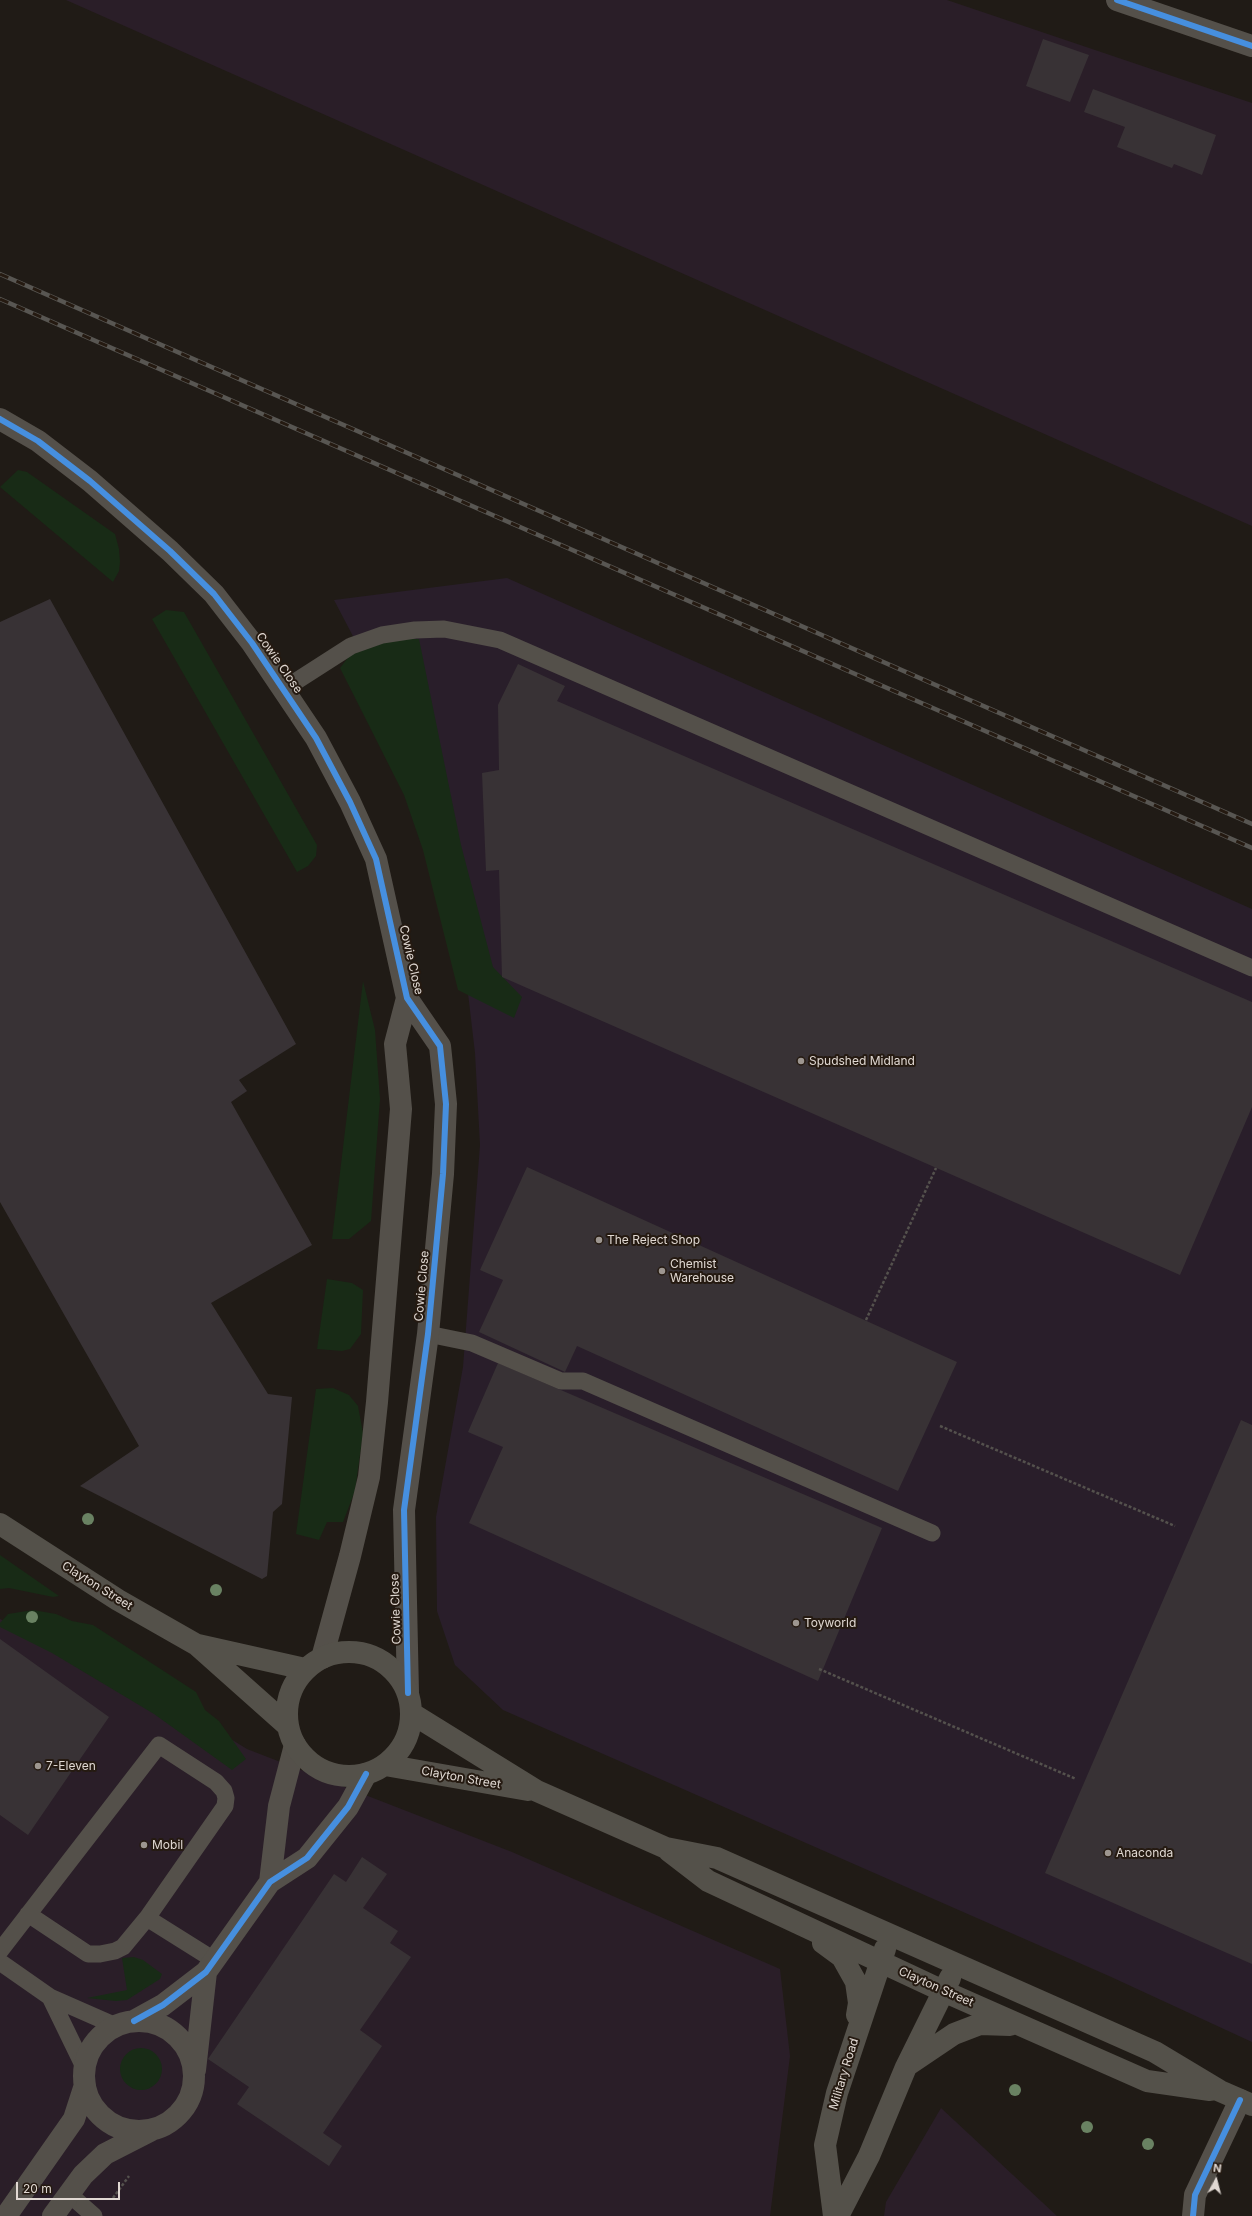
<!DOCTYPE html>
<style>
body{margin:0}
#map{position:relative;width:1252px;height:2216px;overflow:hidden;background:#201b16;font-family:Inter,sans-serif}
canvas{display:block}
.north{position:absolute;left:1196px;top:2160px;width:40px;height:40px;-webkit-text-stroke:3px #251a11;paint-order:stroke;rotate:7deg;font-size:11px;font-weight:700;line-height:16px;text-align:center;color:#e0d8d2}
.north::after{content:'';display:block;margin:auto;width:14px;height:18px;background:#e0d8d2;clip-path:polygon(50% 0,100% 100%,50% 72%,0 100%)}
.scale{position:absolute;left:16px;top:2182px;width:104px;height:18px;box-sizing:border-box;border:2px solid #e0d8d2;border-top:0;padding-left:5px;font-size:12px;line-height:14px;white-space:nowrap;color:#e0d8d2;-webkit-text-stroke:3px #251a11;paint-order:stroke}
</style>
<div id="map">
<canvas width="1252" height="2216"></canvas>
<div class="north">N</div>
<div class="scale">20 m</div>
</div>
<script>
const ctx = document.querySelector('canvas').getContext('2d');
ctx.lineJoin = 'round';
function fill(path, color) {
  ctx.fillStyle = color;
  ctx.fill(path, 'evenodd');
}
function poly(rows) {
  const path = new Path2D();
  for (const r of rows) {
    if (r.length === 3) {
      path.moveTo(r[0] + r[2], r[1]);
      path.arc(r[0], r[1], r[2], 0, 2 * Math.PI);
      continue;
    }
    path.moveTo(r[0], r[1]);
    for (let i = 2; i < r.length; i += 2) path.lineTo(r[i], r[i + 1]);
  }
  return path;
}
function stroke(path, color, width, dash) {
  ctx.strokeStyle = color;
  ctx.lineWidth = width;
  ctx.lineCap = dash ? 'butt' : 'round';
  ctx.setLineDash(dash || []);
  ctx.stroke(path);
}
function write(font, color, halo, rows, align = 'center') {
  ctx.font = font + ' Inter,sans-serif';
  ctx.lineWidth = 4;
  ctx.setLineDash([]);
  ctx.textBaseline = 'middle';
  ctx.strokeStyle = halo;
  ctx.fillStyle = color;
  for (const [text, x, y, turn = 0] of rows) {
    ctx.save();
    ctx.translate(x, y);
    ctx.rotate((+turn || 0) * Math.PI / 180);
    ctx.textAlign = isNaN(turn) ? turn : align;
    if (halo) ctx.strokeText(text, 0, 0);
    ctx.fillText(text, 0, 0);
    ctx.restore();
  }
}
fill(poly([
 [507,578,1252,909,1252,2042,1109,1976,503,1710,455,1665,437,1611,436,1517,463,1367,480,1145,475,1053,462,942,377,682,334,600]
]), '#291e2a');
fill(poly([
 [66,0,947,0,1252,103,1252,526],
 [0,1619,143,1685,247,1749,512,1852,780,1969,790,2056,770,2216,0,2216],
 [941,2108,1057,2216,884,2216,886,2202]
]), '#2a1e28');
fill(poly([
 [18,470,27,472,115,534,119,549,120,562,119,571,113,582,0,487],
 [166,610,184,612,317,845,316,856,308,866,297,872,152,619],
 [405,639,419,639,461,845,493,967,522,997,514,1018,458,990,423,850,404,795,340,668,350,655,389,641],
 [363,981,375,1030,380,1099,371,1221,349,1239,332,1239],
 [327,1279,352,1283,363,1290,361,1334,350,1349,342,1351,317,1349],
 [333,1388,349,1395,358,1406,363,1433,355,1491,343,1522,327,1522,319,1540,296,1534,316,1389],
 [0,1555,59,1596,53,1597,9,1588,0,1589],
 [33,1610,56,1614,72,1621,93,1625,196,1692,205,1710,219,1721,246,1759,232,1770,154,1714,52,1653,0,1627,0,1623,8,1614],
 [134,1957,143,1960,162,1974,160,1979,127,2000,116,2001,87,1998,127,1990,122,1958],
 [141,2069,21]
]), '#182b16');
fill(poly([
 [1043,39,1089,55,1070,102,1026,86],
 [1093,89,1216,135,1202,175,1174,164,1172,168,1117,147,1125,127,1084,112],
 [50,599,296,1044,239,1080,247,1091,231,1102,312,1245,211,1303,268,1394,292,1397,282,1504,273,1512,267,1576,262,1579,80,1486,139,1446,0,1202,0,622],
 [518,664,565,686,557,701,1252,1002,1252,1107,1180,1275,502,977,499,870,486,871,482,773,499,770,498,705],
 [527,1167,957,1362,898,1491,577,1346,565,1372,479,1332,503,1280,480,1270],
 [498,1363,882,1528,818,1681,469,1523,503,1447,468,1432],
 [1241,1420,1252,1425,1252,1964,1045,1873],
 [0,1639,109,1717,28,1835,0,1815],
 [362,1857,387,1874,363,1908,398,1931,390,1943,411,1957,360,2030,382,2046,323,2133,342,2146,329,2166,237,2104,249,2087,208,2059,334,1874,346,1882]
]), '#383235');
stroke(poly([
 [866,1320,936,1168],
 [940,1426,1175,1526],
 [819,1669,1076,1779],
 [113,2198,129,2176]
]), '#54514d', 2.5, [3, 2]);
stroke(poly([
 [284,689,351,646,382,635,415,630,444,629,500,640,1252,968],
 [428,1334,472,1343,561,1381,583,1381,932,1533],
 [28,1914,88,1954,100,1954,115,1951,123,1947,147,1918],
 [0,1951,159,1745,216,1782,224,1791,226,1798,225,1806,147,1918,214,1960],
 [0,1962,50,1997,116,2026],
 [50,1997,84,2067],
 [69,2194,94,2216]
]), '#54504a', 17);
stroke(poly([
 [1117,0,1252,46],
 [0,419,38,441,90,481,170,551,214,594,252,643,316,738,350,802,376,859,407,998,440,1046,446,1104,443,1174,428,1334,404,1510,408,1693],
 [322,1658,350,1556,369,1477,377,1402,401,1109,395,1044,407,998],
 [270,1882,279,1806,295,1745],
 [134,2021,163,2005,206,1972,270,1882,307,1858,348,1807,366,1774],
 [139,2076,55],
 [195,2070,206,1972],
 [6,2216,74,2119,85,2085],
 [53,2216,83,2175,105,2154,150,2131],
 [1193,2216,1195,2195,1240,2100]
]), '#54504a', 22);
stroke(poly([
 [0,1524,118,1600,197,1645,288,1726],
 [198,1645,305,1669],
 [349,1714,62],
 [411,1713,537,1791,666,1848,717,1858,1155,2052,1220,2091,1252,2105],
 [385,1765,528,1790],
 [669,1851,708,1881,943,1991,1147,2081,1210,2090],
 [823,1943,842,1957,856,1982,859,2003,857,2015],
 [908,2065,954,2034,980,2024,1010,2025],
 [834,2216,825,2145,837,2093,885,1949],
 [838,2216,869,2156,906,2067,950,1978]
]), '#54514a', 22);
const rail = poly([
 [0,274,1252,824],
 [0,299,1252,848]
]);
stroke(rail, '#585652', 4.5);
stroke(rail, '#251a11', 3, [9]);
stroke(poly([
 [1117,0,1252,46],
 [0,419,38,441,90,481,170,551,214,594,252,643,316,738,350,802,376,859,407,998,440,1046,446,1104,443,1174,428,1334,404,1510,408,1693],
 [134,2021,163,2005,206,1972,270,1882,307,1858,348,1807,366,1774],
 [1193,2216,1195,2195,1240,2100]
]), '#468fdf', 6);
ctx.fillStyle = '#698262';
for (const [x, y] of [
 [88,1519],
 [216,1590],
 [32,1617],
 [1015,2090],
 [1087,2127],
 [1148,2144]
]) {
  ctx.beginPath();
  ctx.arc(x, y, 6, 0, 2 * Math.PI);
  ctx.fill();
}
for (const [x, y, r, color] of [
 [801,1061,4,"#9d9690"],
 [599,1240,4,"#9d9690"],
 [662,1271,4,"#9d9690"],
 [796,1623,4,"#9d9690"],
 [38,1766,4,"#9d9690"],
 [144,1845,4,"#9d9690"],
 [1108,1853,4,"#9d9690"]
]) {
  const dot = new Path2D();
  dot.arc(x, y, r, 0, 2 * Math.PI);
  ctx.fillStyle = color;
  ctx.fill(dot);
  stroke(dot, '#251a11', 1.5);
}
write('12px', '#e0d8d2', '#251a11', [
 ["Cowie Close",279,663,55],
 ["Cowie Close",411,960,77],
 ["Cowie Close",422,1286,-85],
 ["Clayton Street",97,1586,32],
 ["Cowie Close",396,1609,-92],
 ["Clayton Street",461,1778,10],
 ["Clayton Street",936,1987,24],
 ["Military Road",844,2074,-73]
]);
write('12px', '#e0d8d2', '#251a11', [
 ["Spudshed Midland",809,1061],
 ["The Reject Shop",607,1240],
 ["Chemist",670,1264],
 ["Warehouse",670,1278],
 ["Toyworld",804,1623],
 ["7-Eleven",46,1766],
 ["Mobil",152,1845],
 ["Anaconda",1116,1853]
], 'left');
</script>
